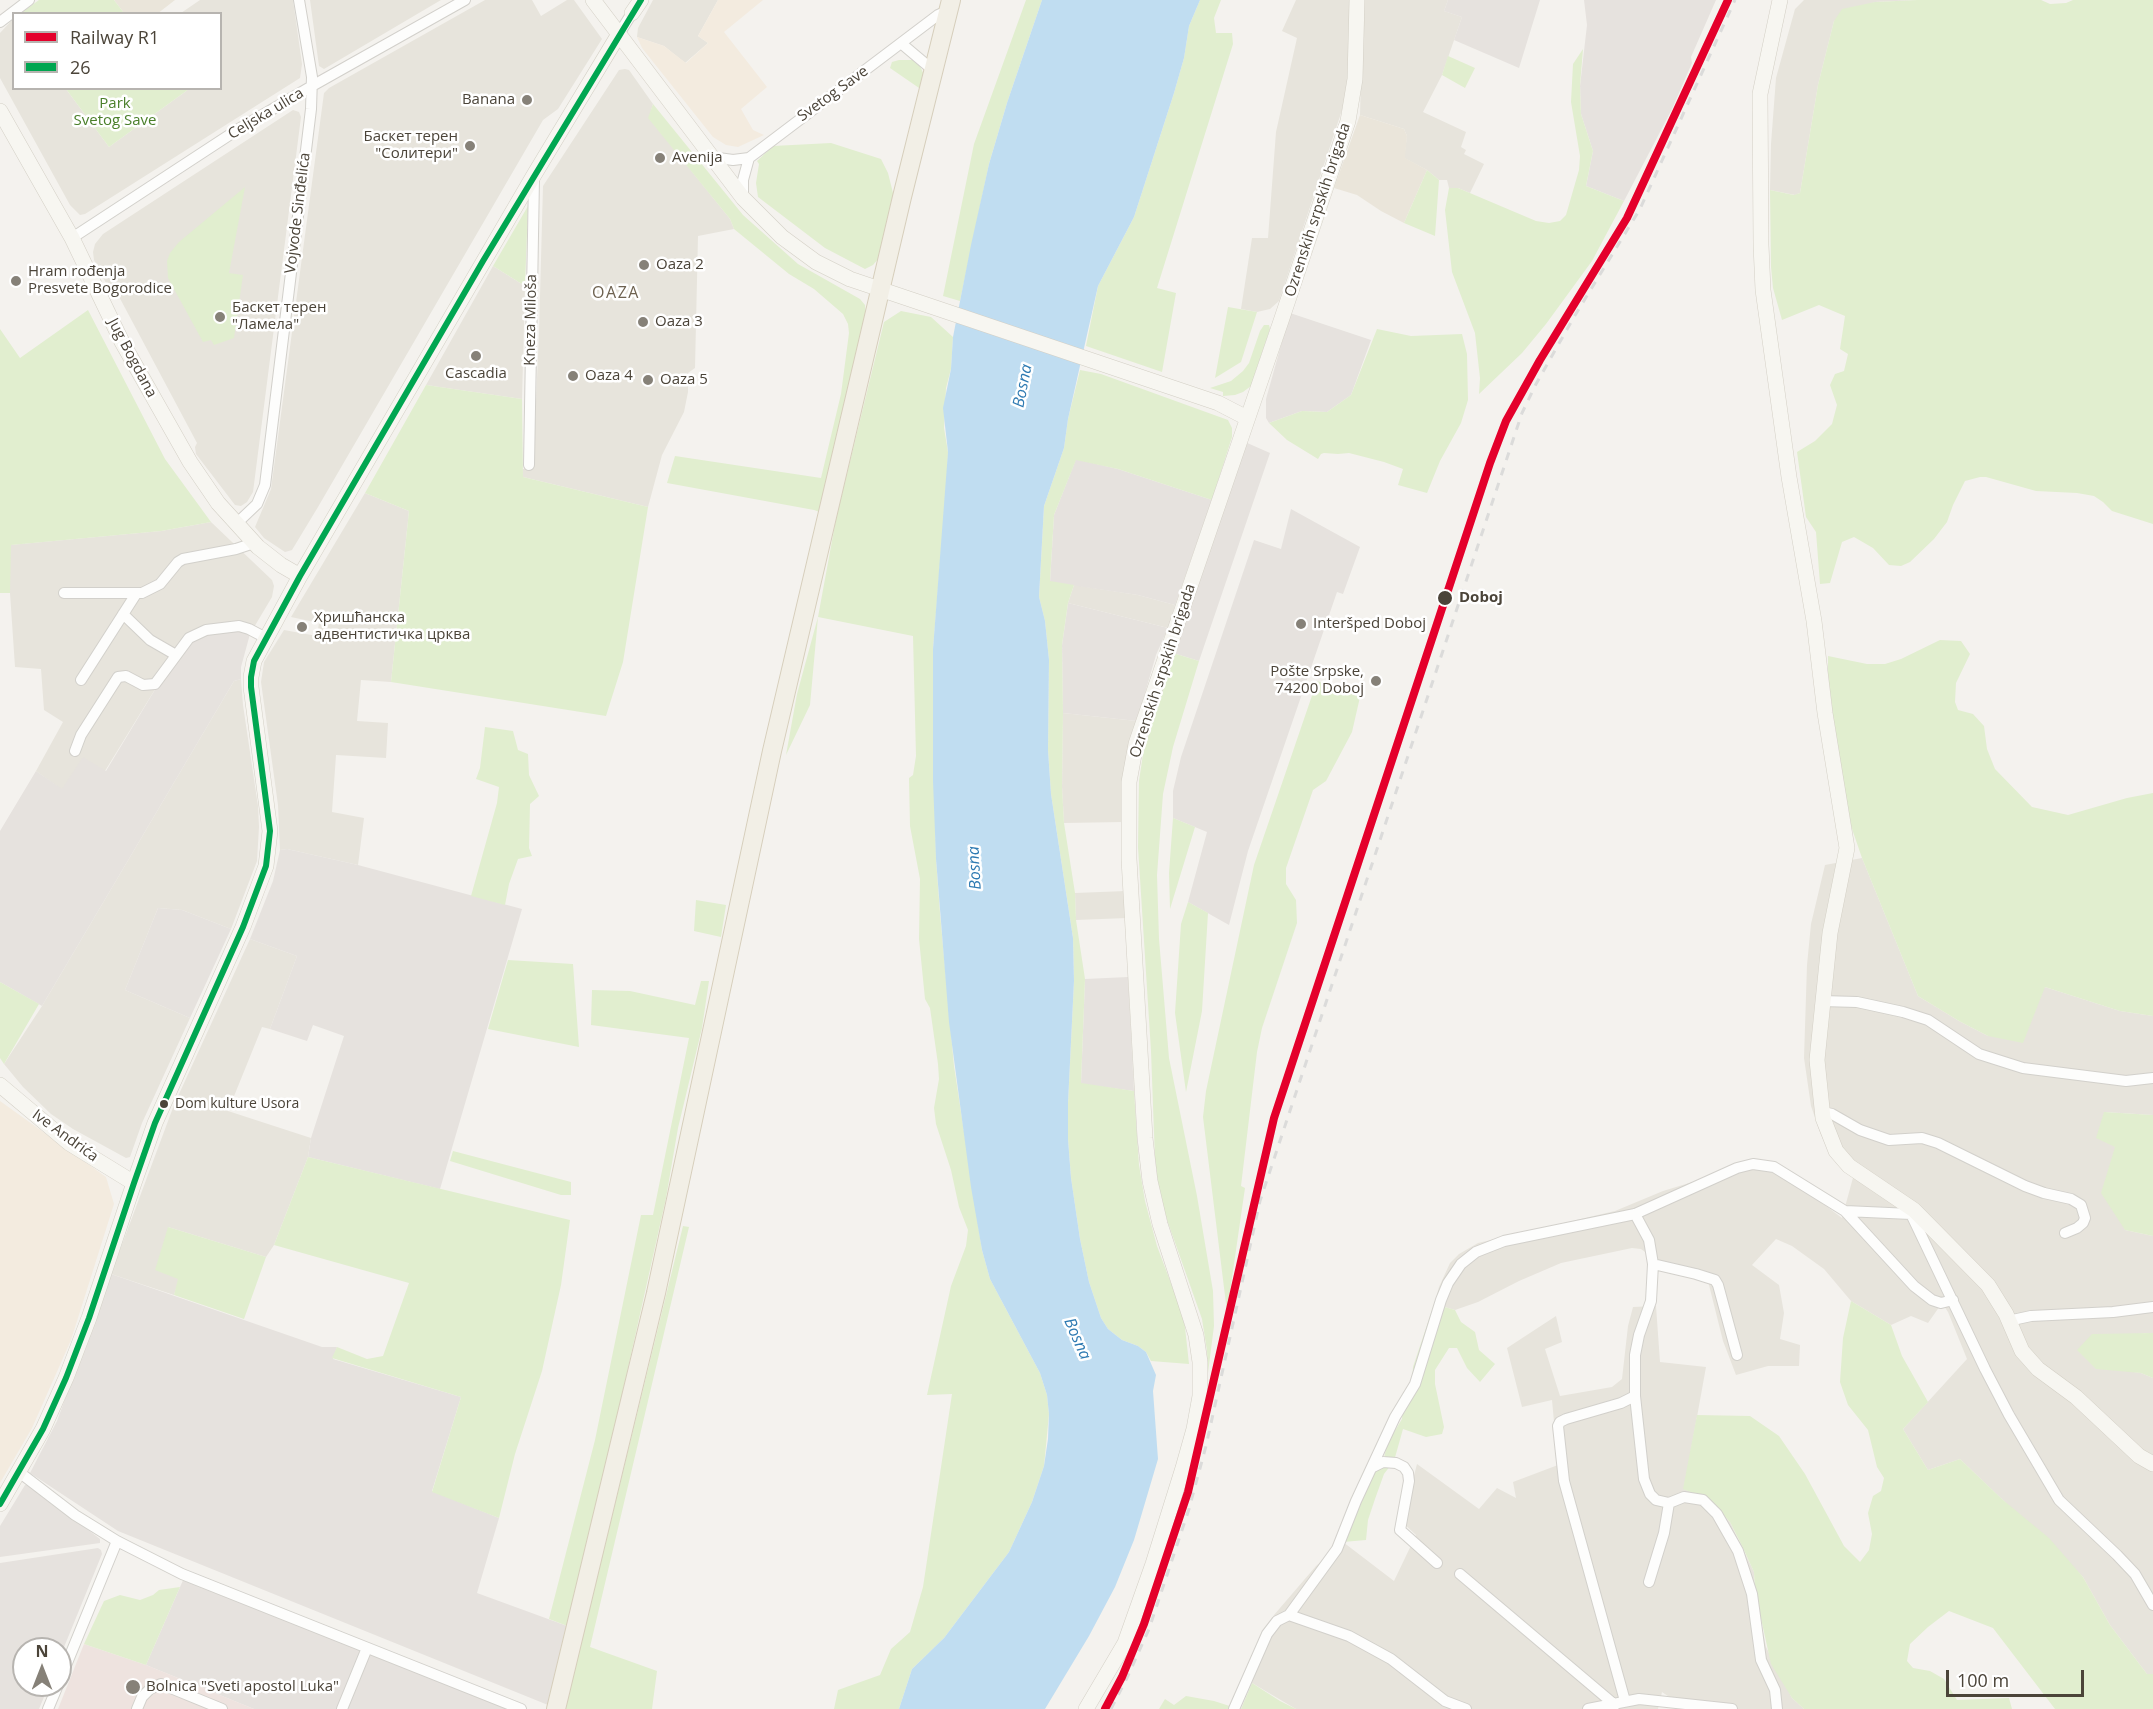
<!DOCTYPE html>
<meta charset="utf-8">
<style>
body{margin:0}
#map{position:relative;width:2153px;height:1709px;overflow:hidden;background:#f4f2ee;font-family:"Open Sans",sans-serif}
canvas{display:block}
.legend{position:absolute;left:12px;top:12px;width:210px;height:78px;box-sizing:border-box;background:#fff;border:2px solid #b7b4b0;margin:0;padding:8px 10px;list-style:none;font-size:18px;color:#4b4439}
.legend li{display:flex;align-items:center;gap:12px;height:30px}
.legend b{width:30px;border:2px solid #b7b4b0}
.north{position:absolute;left:12px;top:1637px;width:60px;height:60px;box-sizing:border-box;background:#fff;border:2px solid #b7b4b0;border-radius:50%;rotate:0deg;font-size:16px;font-weight:700;line-height:24px;text-align:center;color:#4b4439}
.north::after{content:'';display:block;margin:auto;width:21px;height:27px;background:#868178;clip-path:polygon(50% 0,100% 100%,50% 72%,0 100%)}
.scale{position:absolute;left:1946px;top:1670px;width:138px;height:27px;box-sizing:border-box;border:3px solid #4b4439;border-top:0;padding-left:8px;font-size:18px;line-height:21px;white-space:nowrap;color:#4b4439;-webkit-text-stroke:4px #fff;paint-order:stroke}
</style>
<div id="map">
<canvas width="2153" height="1709"></canvas>
<ul class="legend">
<li><b style="height:8px;background:#e4002b"></b>Railway R1</li>
<li><b style="height:8px;background:#00a651"></b>26</li>
</ul>
<div class="north">N</div>
<div class="scale">100 m</div>
</div>
<script>
const ctx = document.querySelector('canvas').getContext('2d');
ctx.lineJoin = 'round';
function fill(path, color) {
  ctx.fillStyle = color;
  ctx.fill(path, 'evenodd');
}
function poly(rows) {
  const path = new Path2D();
  for (const r of rows) {
    path.moveTo(r[0], r[1]);
    for (let i = 2; i < r.length; i += 2) path.lineTo(r[i], r[i + 1]);
  }
  return path;
}
function stroke(path, color, width, dash) {
  ctx.strokeStyle = color;
  ctx.lineWidth = width;
  ctx.lineCap = dash ? 'butt' : 'round';
  ctx.setLineDash(dash || []);
  ctx.stroke(path);
}
function write(font, color, halo, rows, align = 'center') {
  ctx.font = font + ' "Open Sans",sans-serif';
  ctx.lineWidth = 5;
  ctx.setLineDash([]);
  ctx.textBaseline = 'middle';
  ctx.strokeStyle = halo;
  ctx.fillStyle = color;
  for (const [text, x, y, turn = 0] of rows) {
    ctx.save();
    ctx.translate(x, y);
    ctx.rotate((+turn || 0) * Math.PI / 180);
    ctx.textAlign = isNaN(turn) ? turn : align;
    if (halo) ctx.strokeText(text, 0, 0);
    ctx.fillText(text, 0, 0);
    ctx.restore();
  }
}
fill(poly([
 [200,0,293,0,302,64,300,78,85,214,80,215,70,205,0,78,0,33,13,19,14,88,66,89,109,147,189,89,220,88,220,14,181,13],
 [310,0,441,0,324,69,319,66],
 [485,0,532,0,541,16,567,0,574,0,602,39,558,109,543,120,318,507,292,550,285,552,264,538,255,527,271,489,324,93,329,88],
 [653,0,718,0,698,36,708,43,685,63,664,46,637,37,638,28],
 [1296,0,1350,0,1349,77,1345,101,1279,301,1270,309,1257,312,1241,309,1252,238,1268,238,1276,132,1297,38,1282,31],
 [1363,0,1448,0,1444,11,1462,17,1442,75,1423,112,1466,132,1461,147,1466,150,1464,154,1484,164,1470,193,1458,188,1449,188,1447,180,1439,180,1427,170,1404,158,1407,136,1404,129,1360,115],
 [1804,0,1917,0,1875,2,1834,21,1818,85,1800,193,1795,195,1770,190,1771,144,1776,78,1795,9],
 [625,69,629,70,653,104,649,118,730,219,734,229,698,236,695,368,688,373,688,392,684,412,662,455,648,507,523,477,523,469,533,469,539,333,543,186,619,70],
 [293,110,299,112,301,117,253,492,247,502,241,506,235,505,196,454,195,447,197,443,116,291,107,285,94,260,93,252,95,244,103,234],
 [493,266,525,286,522,399,426,385],
 [365,493,409,511,391,682,361,680,357,721,388,723,386,758,336,755,332,812,364,818,358,865,287,849,280,850,278,805,261,682,264,662,284,630,317,636,319,623,291,617],
 [211,522,272,580,274,586,272,597,250,634,162,678,105,771,62,790,36,771,63,722,44,710,41,669,15,667,10,593,10,545,161,531],
 [1074,585,1138,595,1175,605,1168,628,1068,603],
 [241,679,243,705,258,806,259,827,257,861,231,929,182,910,158,908,125,990,190,1018,142,1123,130,1157,126,1158,73,1129,51,1114,23,1087,4,1064,42,1006,234,681],
 [1063,713,1137,721,1123,822,1064,823,1062,787],
 [1862,858,1918,996,1959,1021,1988,1036,2045,987,2120,1011,2153,1016,2153,1115,2104,1112,2115,1147,2125,1230,2153,1236,2153,1333,2137,1334,2121,1370,2141,1373,2153,1378,2153,1674,2147,1674,2110,1625,2083,1577,1960,1459,1928,1470,1903,1429,1967,1359,1948,1312,1942,1303,1928,1323,1911,1316,1891,1325,1851,1301,1824,1269,1792,1246,1776,1239,1752,1265,1779,1285,1784,1313,1780,1339,1800,1345,1799,1366,1768,1366,1736,1375,1723,1341,1707,1277,1703,1270,1656,1260,1641,1249,1632,1248,1561,1263,1519,1281,1478,1302,1455,1310,1434,1304,1439,1287,1450,1263,1459,1254,1478,1243,1615,1211,1663,1191,1699,1180,1750,1168,1764,1170,1789,1178,1842,1218,1854,1174,1832,1154,1821,1135,1811,1106,1804,1058,1807,965,1811,924,1825,865],
 [1126,891,1127,918,1076,920,1075,893],
 [250,939,297,956,270,1029,262,1027,228,1111,311,1138,308,1157,274,1245,266,1257,168,1227,179,1279,174,1295,111,1274,174,1105],
 [1656,1306,1660,1362,1706,1367,1684,1489,1710,1500,1730,1522,1754,1572,1755,1591,1766,1647,1792,1698,1804,1709,1687,1709,1662,1692,1658,1709,1296,1709,1252,1683,1259,1640,1274,1615,1316,1566,1343,1542,1394,1581,1416,1535,1402,1522,1417,1464,1479,1509,1497,1488,1516,1498,1513,1482,1558,1465,1552,1400,1522,1407,1507,1348,1556,1316,1562,1342,1545,1349,1560,1396,1612,1387,1622,1379,1628,1326,1633,1307]
]), '#e7e4dc');
fill(poly([
 [718,0,763,0,724,32,767,87,741,109,753,130,764,135,738,147,726,145,713,137,642,48,637,37,664,46,686,63,708,43,698,36],
 [0,1101,106,1177,114,1204,71,1340,32,1428,0,1483]
]), '#f3ebdf');
fill(poly([
 [1448,0,1540,0,1519,68,1454,40,1462,17,1444,11],
 [1584,0,1716,0,1691,57,1692,63,1672,109,1624,201,1586,186,1593,151,1581,114,1580,86,1587,25],
 [1290,313,1371,340,1351,395,1327,412,1302,411,1269,423,1266,418,1266,399],
 [1245,442,1270,453,1199,661,1173,653],
 [1076,459,1118,469,1212,500,1175,605,1138,595,1050,582,1054,515],
 [1291,509,1360,547,1343,594,1337,592,1248,851,1229,925,1188,902,1207,832,1173,818,1173,791,1181,757,1254,540,1281,549],
 [1068,603,1168,628,1156,655,1137,721,1063,713,1062,645],
 [237,630,250,634,241,667,241,679,234,681,42,1006,0,982,0,831,36,771,62,789,83,757,106,771,162,678,198,635],
 [287,849,358,865,522,909,440,1189,308,1157,311,1138,344,1036,313,1025,307,1041,270,1029,297,956,250,939,273,881,280,850],
 [158,908,182,910,231,929,190,1018,125,990],
 [1128,977,1134,1091,1081,1084,1085,979],
 [111,1274,322,1347,337,1347,333,1359,461,1397,432,1491,499,1518,477,1593,570,1627,548,1705,118,1531,30,1473,57,1421],
 [25,1485,30,1485,100,1539,100,1543,0,1557,0,1526],
 [98,1548,101,1550,102,1554,60,1657,60,1649,24,1649,24,1685,49,1685,39,1709,0,1709,0,1563],
 [184,1578,507,1709,254,1709,146,1665]
]), '#e6e2de');
fill(poly([
 [114,0,175,0,157,14,124,13],
 [1360,115,1404,129,1407,136,1405,158,1427,170,1404,223,1381,211,1357,195,1334,188]
]), '#eae5da');
fill(poly([
 [84,1644,146,1665,254,1709,58,1709]
]), '#eee3df');
fill(poly([
 [39,0,114,0,124,13,21,13],
 [1026,0,1042,0,1007,103,989,164,960,301,943,296,974,144],
 [1200,0,1221,0,1214,18,1216,33,1232,33,1233,44,1157,288,1176,293,1162,372,1086,346,1098,286,1134,217,1174,93,1184,58,1189,26],
 [1917,0,2041,0,2050,4,2066,3,2073,0,2153,0,2153,524,2112,511,2103,502,2094,496,2077,493,2036,491,1986,477,1980,477,1965,481,1953,505,1947,522,1934,539,1910,562,1901,566,1889,565,1873,548,1854,537,1842,542,1830,583,1820,584,1816,532,1806,517,1797,452,1815,441,1832,424,1837,405,1830,385,1835,374,1844,371,1848,354,1840,349,1845,316,1819,305,1782,320,1773,288,1771,267,1770,190,1794,195,1800,193,1818,85,1834,21,1842,9,1875,2],
 [1583,49,1580,86,1581,114,1593,151,1586,186,1624,201,1592,261,1546,324,1522,353,1479,394,1480,378,1475,333,1452,272,1445,210,1449,188,1458,188,1536,221,1549,223,1560,221,1566,215,1579,170,1580,156,1571,102,1573,64],
 [1448,56,1475,68,1465,88,1442,75],
 [899,60,913,60,920,66,924,75,922,90,890,68,892,62],
 [66,89,189,89,109,147],
 [653,104,743,215,798,264,860,299,865,305,866,315,825,514,814,510,667,483,675,456,821,478,841,394,849,333,848,324,843,314,814,289,789,274,734,229,730,219,648,118],
 [831,143,881,159,888,173,895,201,879,258,873,265,865,269,825,248,758,197,756,183,759,164,757,161,773,146],
 [1427,170,1439,180,1435,236,1404,223],
 [245,187,229,273,243,275,234,338,214,345,211,340,203,342,168,278,167,261,170,253,179,242],
 [528,206,525,286,493,266],
 [1228,307,1257,312,1241,362,1215,378],
 [88,310,165,459,211,522,161,531,11,545,10,593,0,593,0,329,20,358],
 [901,311,931,317,953,337,951,369,946,388,944,428,948,452,947,480,933,649,936,859,940,913,954,1066,982,1250,990,1279,1040,1373,1047,1395,1049,1414,1044,1466,1032,1502,1009,1552,944,1638,912,1669,899,1709,834,1709,838,1690,880,1675,891,1649,910,1632,923,1587,952,1394,927,1395,951,1286,966,1246,968,1230,959,1207,951,1170,936,1124,934,1108,939,1079,938,1064,930,1008,925,999,919,939,920,879,910,826,909,778,913,775,916,756,913,636,818,617,810,705,786,755,797,694,818,617,836,519,884,322],
 [1264,325,1269,325,1270,329,1251,386,1243,392,1235,395,1223,396,1223,392,1210,388,1231,381,1243,371,1249,363,1260,331],
 [1377,329,1411,336,1462,334,1467,354,1468,400,1461,423,1440,461,1427,493,1398,485,1403,469,1384,462,1349,453,1338,454,1324,453,1321,454,1318,459,1287,440,1269,423,1302,411,1327,412,1351,395],
 [1080,370,1101,374,1228,420,1232,428,1232,437,1212,500,1118,469,1076,460,1054,515,1050,581,1074,585,1068,603,1062,645,1063,713,1062,787,1064,823,1075,893,1076,920,1085,979,1081,1083,1134,1091,1139,1165,1145,1201,1157,1246,1184,1318,1189,1364,1151,1361,1146,1352,1138,1346,1122,1340,1108,1329,1101,1318,1089,1282,1080,1239,1071,1178,1068,1139,1068,1103,1074,981,1073,938,1051,794,1048,750,1049,660,1045,621,1039,597,1044,506,1064,448,1068,419],
 [426,385,522,399,523,477,648,507,623,662,606,716,391,682,409,511,365,493],
 [1940,640,1961,641,1970,654,1956,683,1955,702,1958,710,1973,714,1984,726,1987,749,1995,769,2032,807,2068,815,2127,798,2153,793,2153,1016,2120,1011,2045,987,2023,1043,1988,1036,1959,1021,1918,996,1862,858,1850,823,1840,770,1828,680,1828,656,1867,664,1885,664,1901,659],
 [1173,653,1199,661,1173,747,1163,794,1157,875,1159,939,1169,1058,1197,1196,1213,1291,1214,1326,1208,1373,1207,1351,1202,1319,1160,1200,1155,1160,1151,1051,1138,847,1139,781,1143,754],
 [1317,681,1360,697,1352,732,1326,781,1313,790,1286,868,1286,884,1296,900,1297,923,1262,1028,1257,1052,1241,1186,1245,1188,1227,1312,1203,1117,1206,1091,1254,865],
 [485,727,513,731,518,750,528,754,529,775,539,796,530,804,529,848,532,856,518,859,509,884,505,905,471,896,497,803,499,787,476,779,480,768],
 [1173,818,1195,827,1170,909,1169,873],
 [696,900,726,905,721,937,694,931],
 [1188,902,1208,913,1202,1011,1186,1092,1175,1013,1181,924],
 [508,960,573,964,579,1047,488,1029],
 [701,981,709,981,702,1028,678,1128,666,1198,570,1627,549,1619,595,1440,641,1215,653,1215,689,1038,591,1025,592,990,630,991,695,1005],
 [0,982,39,1004,4,1064,0,1058],
 [2104,1112,2153,1115,2153,1236,2125,1230,2101,1193,2115,1147,2096,1138],
 [453,1151,571,1182,571,1195,561,1195,450,1161],
 [308,1157,570,1220,561,1285,542,1371,515,1454,499,1518,432,1492,461,1397,332,1358,337,1347,367,1359,383,1356,409,1283,274,1245],
 [683,1226,689,1227,590,1647,657,1671,652,1709,565,1709],
 [168,1227,266,1257,244,1319,174,1295,178,1279,155,1270],
 [1851,1301,1891,1325,1902,1356,1928,1402,1903,1429,1928,1470,1960,1459,2003,1500,2049,1538,2083,1577,2110,1625,2147,1674,2153,1674,2153,1709,2055,1709,1993,1628,1949,1611,1928,1627,1910,1644,1907,1661,1913,1668,1930,1671,1944,1679,1957,1700,2009,1698,2012,1709,1804,1709,1792,1698,1771,1664,1755,1591,1754,1572,1743,1548,1730,1522,1710,1500,1683,1489,1697,1415,1750,1416,1779,1436,1805,1474,1844,1546,1860,1562,1869,1550,1872,1534,1868,1513,1873,1496,1881,1491,1884,1478,1877,1467,1868,1430,1848,1405,1840,1382,1843,1338],
 [1434,1304,1455,1310,1461,1322,1475,1332,1479,1350,1495,1364,1480,1382,1467,1368,1457,1348,1449,1348,1435,1370,1435,1384,1444,1427,1442,1434,1426,1437,1403,1429,1394,1461,1384,1474,1375,1499,1368,1520,1366,1540,1343,1542,1370,1480,1384,1458,1387,1444,1402,1419,1403,1397,1412,1381,1413,1367],
 [2153,1333,2153,1378,2141,1373,2096,1369,2077,1350,2092,1334],
 [180,1587,146,1665,84,1644,104,1601,120,1595,140,1600,153,1595,159,1590],
 [1252,1683,1280,1701,1296,1709,1241,1709],
 [1186,1696,1214,1701,1239,1709,1159,1709,1165,1699,1174,1705]
]), '#e1eecf');
fill(poly([
 [1042,0,1200,0,1189,26,1184,58,1174,93,1134,217,1098,286,1068,419,1064,448,1044,506,1039,597,1045,621,1049,660,1048,750,1051,794,1073,938,1074,981,1068,1103,1068,1139,1071,1178,1080,1239,1089,1282,1101,1318,1108,1329,1122,1340,1138,1346,1146,1352,1156,1375,1153,1391,1158,1459,1134,1540,1115,1587,1089,1636,1045,1709,899,1709,912,1669,944,1638,1009,1552,1032,1502,1044,1466,1048,1439,1049,1414,1047,1395,1040,1373,990,1279,982,1250,971,1187,949,1022,936,859,933,781,933,649,948,452,943,408,951,369,953,337,971,245,989,164,1007,103]
]), '#c0ddf1');
const street = poly([
 [0,22,29,0],
 [619,34,632,13],
 [902,44,934,71],
 [711,157,733,160,749,158,938,15,949,10],
 [743,197,743,180,749,158],
 [72,238,237,130,312,86,465,0],
 [529,465,534,178],
 [236,524,257,504,265,485,302,183,311,109,312,77,299,0],
 [64,593,142,593,160,584,178,562,183,559,236,549,254,543],
 [123,614,150,640,176,655],
 [81,680,136,594],
 [75,751,81,735,118,677,126,676,143,685,155,684,189,638,206,630,239,626,249,629,266,638],
 [1822,1001,1857,1002,1903,1012,1928,1020,1979,1054,2023,1068,2126,1081,2153,1078],
 [1823,1112,1832,1114,1860,1130,1889,1140,1922,1138,1938,1143,2025,1186,2044,1193,2071,1199,2081,1205,2085,1218,2083,1223,2077,1228,2065,1233],
 [1845,1211,1914,1286,1932,1300,1941,1303,1953,1300],
 [1911,1214,1985,1369,2009,1415,2059,1500,2117,1555,2135,1574,2153,1605],
 [1653,1264,1696,1274,1715,1280,1718,1285,1737,1355],
 [2008,1321,2031,1316,2113,1312,2153,1307],
 [1635,1396,1644,1479,1650,1494,1656,1500,1669,1503,1664,1533,1649,1582],
 [1373,1467,1383,1462,1396,1463,1404,1467,1408,1473,1409,1481,1400,1530,1437,1563],
 [19,1472,75,1515,117,1541,182,1574,521,1709],
 [1669,1503,1684,1497,1703,1500,1717,1514,1738,1551,1752,1594,1761,1660,1775,1690,1777,1709],
 [1460,1574,1615,1705],
 [1289,1615,1349,1636,1391,1659,1445,1701,1466,1709],
 [60,1680,117,1541],
 [1625,1701,1564,1481,1558,1426,1560,1422,1566,1419,1621,1403,1635,1396,1635,1355,1639,1335,1651,1301,1653,1264,1649,1240,1635,1214],
 [48,1709,58,1685],
 [137,1709,142,1697,150,1689,161,1684,222,1709],
 [342,1709,367,1648],
 [1234,1709,1267,1634,1277,1621,1289,1615,1337,1549,1356,1501,1395,1417,1415,1384,1441,1300,1448,1283,1461,1264,1476,1252,1504,1241,1635,1214,1737,1168,1753,1164,1774,1167,1845,1211,1911,1214,1914,1210],
 [1588,1709,1639,1699,1732,1709]
]);
const secondary = poly([
 [593,0,743,198,782,237,816,262,850,279,1218,403,1247,418],
 [1780,0,1760,94,1761,245,1763,290,1789,477,1814,621,1825,713,1847,848,1830,933,1817,1060,1823,1118,1836,1151,1849,1166,1914,1210,1988,1285,2006,1314,2022,1351,2038,1369,2076,1397,2139,1456,2153,1464],
 [632,13,641,0],
 [0,111,72,238,122,342,190,462,218,503,258,547,281,565,300,576],
 [0,1085,69,1143,134,1183],
 [0,1504,43,1429,66,1378,89,1318,134,1183,155,1123,243,927,266,866,270,831,251,687,251,677,254,661,300,576,534,175,619,34],
 [1086,1709,1125,1643,1153,1564,1183,1468,1194,1429,1200,1396,1200,1362,1196,1335,1160,1224,1150,1181,1145,1138,1129,859,1129,782,1136,744,1281,321,1348,121,1355,79,1357,0]
]);
const primary = poly([
 [556,1709,656,1293,772,751,902,197,951,0]
]);
stroke(street, '#d2d0cb', 12);
stroke(secondary, '#d3cfc5', 16);
stroke(primary, '#d6cebb', 20);
stroke(street, '#fdfdfc', 10);
stroke(secondary, '#f7f6f1', 15);
stroke(primary, '#f2efe6', 18);
stroke(poly([
 [1256,1192,1274,1118,1369,826,1448,592],
 [1111,1709,1127,1678,1149,1629,1189,1509,1206,1446,1260,1201,1522,413,1536,384,1574,317,1640,209,1735,0]
]), '#dbdbda', 3, [8, 8]);
stroke(poly([
 [0,1504,43,1429,66,1378,89,1318,134,1183,155,1123,243,927,266,866,270,831,251,687,251,677,254,661,300,576,483,261,641,0]
]), '#00a651', 6);
stroke(poly([
 [1105,1709,1122,1677,1144,1624,1188,1492,1274,1118,1490,463,1506,421,1540,360,1627,218,1728,0]
]), '#e4002b', 8);
for (const [x, y, r, color] of [
 [527,100,6,"#868178"],
 [470,146,6,"#868178"],
 [660,158,6,"#868178"],
 [644,265,6,"#868178"],
 [16,281,6,"#868178"],
 [220,317,6,"#868178"],
 [643,322,6,"#868178"],
 [476,356,6,"#868178"],
 [573,376,6,"#868178"],
 [648,380,6,"#868178"],
 [1445,598,8,"#4b4439"],
 [1301,624,6,"#868178"],
 [302,627,6,"#868178"],
 [1376,681,6,"#868178"],
 [164,1104,5,"#4b4439"],
 [133,1687,8,"#868178"]
]) {
  const dot = new Path2D();
  dot.arc(x, y, r, 0, 2 * Math.PI);
  ctx.fillStyle = color;
  ctx.fill(dot);
  stroke(dot, '#fff', 2);
}
write('14px', '#4b4439', '#fff', [
 ["Dom kulture Usora",175,1104]
], 'left');
write('15px', '#4b4439', '#fff', [
 ["Svetog Save",833,94,-36],
 ["Celjska ulica",266,114,-31],
 ["Ozrenskih srpskih brigada",1318,210,-72],
 ["Vojvode Sinđelića",298,213,-83],
 ["Kneza Miloša",531,320,-89],
 ["Jug Bogdana",132,358,62],
 ["Ozrenskih srpskih brigada",1163,671,-72],
 ["Ive Andrića",65,1136,36]
]);
write('15px', '#4b4439', '#fff', [
 ["Banana",515,100,"right"],
 ["Баскет терен",458,137,"right"],
 ["\"Солитери\"",458,154,"right"],
 ["Avenija",672,158],
 ["Oaza 2",656,265],
 ["Hram rođenja",28,272],
 ["Presvete Bogorodice",28,289],
 ["Баскет терен",232,308],
 ["\"Ламела\"",232,325],
 ["Oaza 3",655,322],
 ["Cascadia",476,374,"center"],
 ["Oaza 4",585,376],
 ["Oaza 5",660,380],
 ["Хришћанска",314,618],
 ["адвентистичка црква",314,635],
 ["Interšped Doboj",1313,624],
 ["Pošte Srpske,",1364,672,"right"],
 ["74200 Doboj",1364,689,"right"],
 ["Bolnica \"Sveti apostol Luka\"",146,1687]
], 'left');
write('15px', '#4a7f2a', '#fff', [
 ["Park",115,104],
 ["Svetog Save",115,121]
]);
write('bold 15px', '#4b4439', '#fff', [
 ["Doboj",1459,598]
], 'left');
ctx.letterSpacing = '1.5px';
write('16px', '#6e6250', '#fff', [
 ["OAZA",616,293]
]);
ctx.letterSpacing = '0px';
write('italic 16px', '#2e7ab2', '#fff', [
 ["Bosna",1023,386,-79],
 ["Bosna",975,868,-93],
 ["Bosna",1077,1339,66]
]);
</script>
